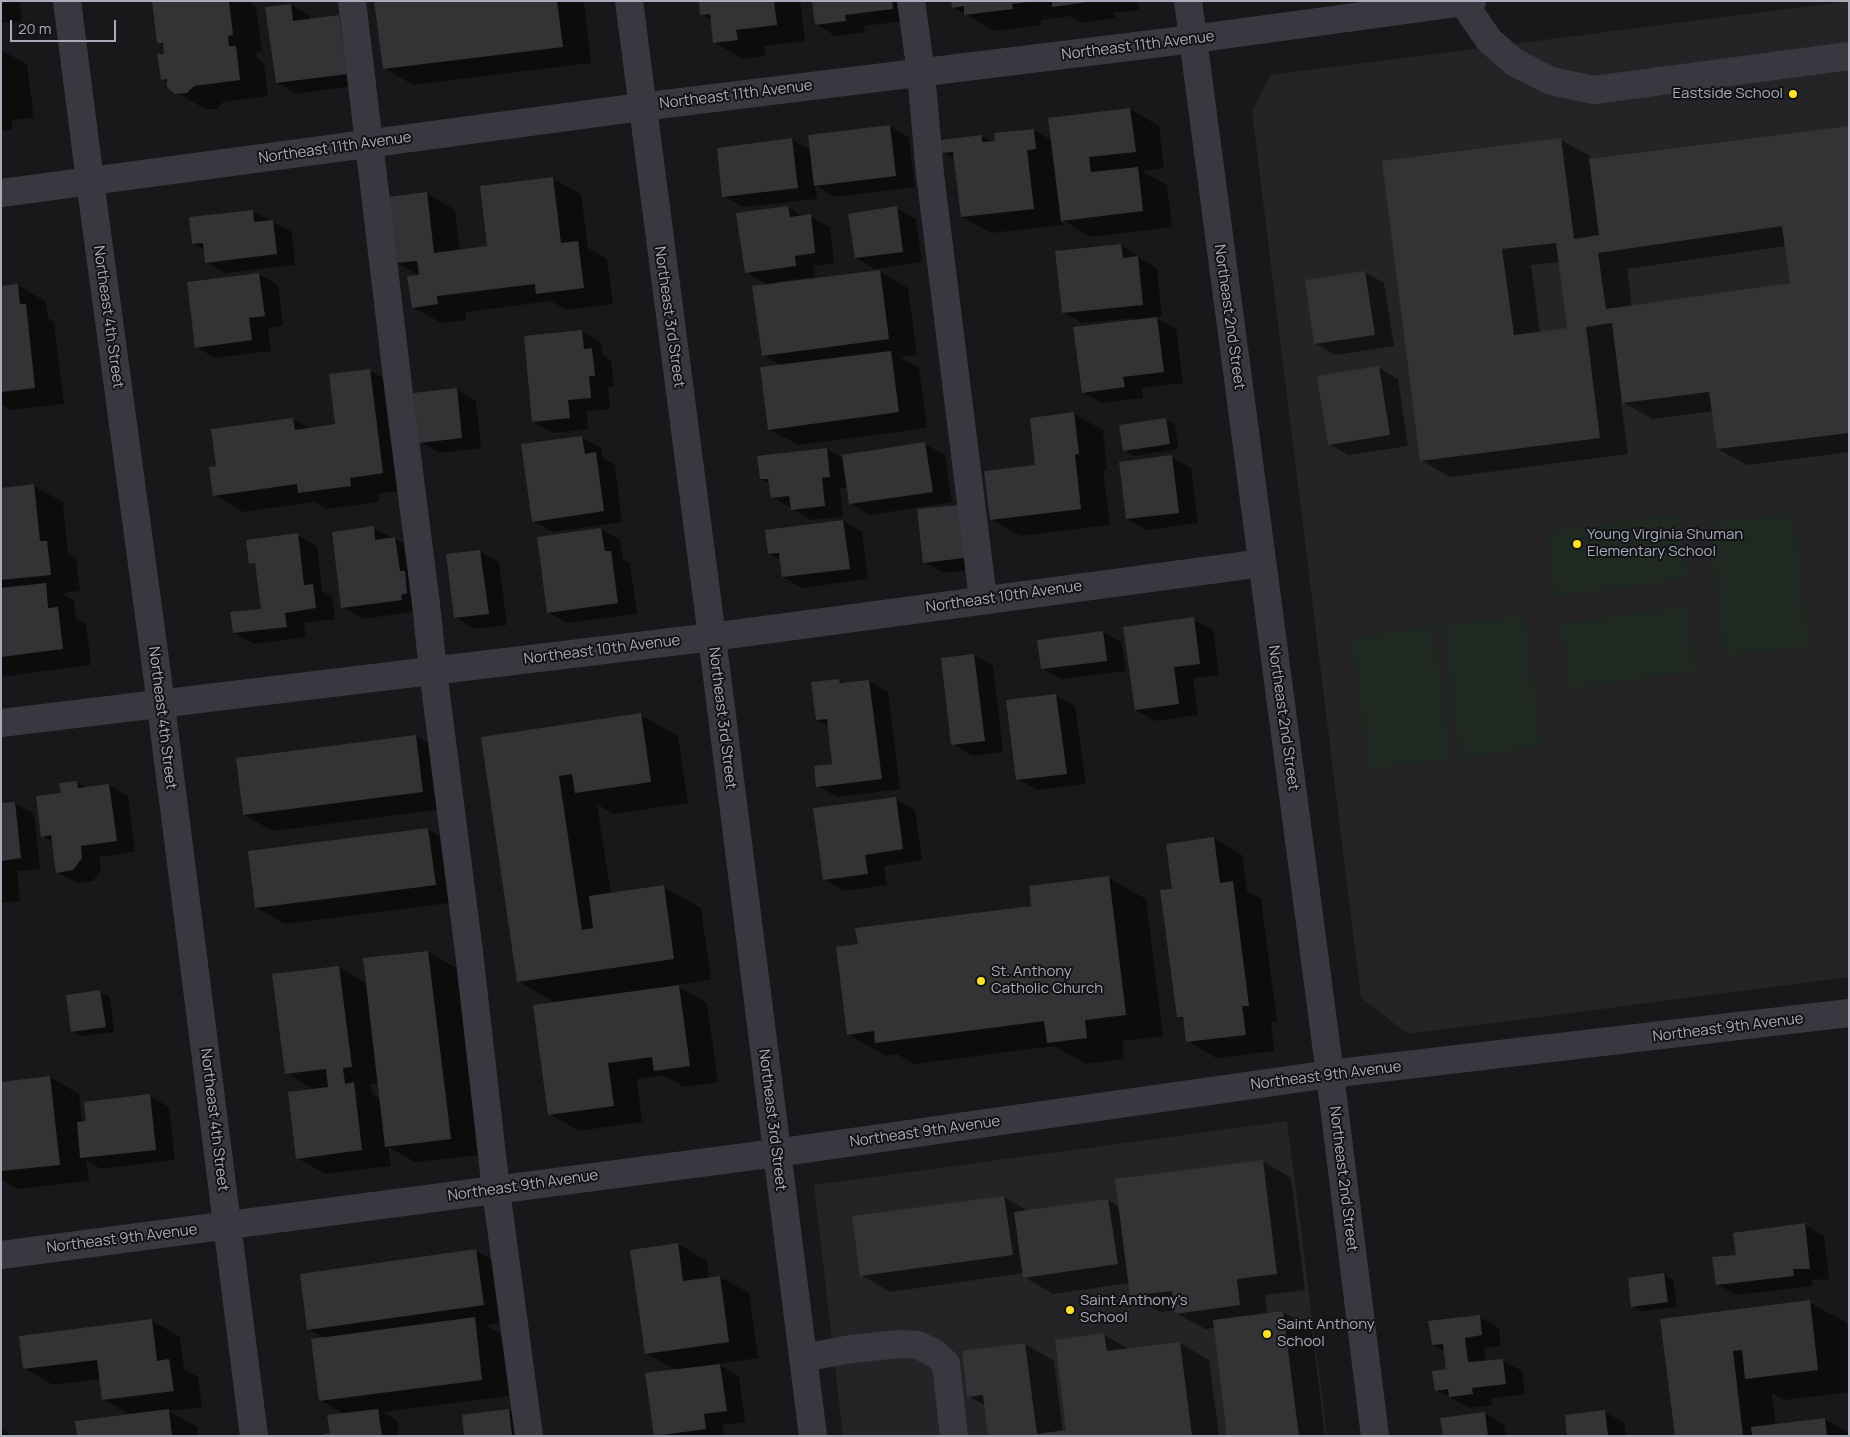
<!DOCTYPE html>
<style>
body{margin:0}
#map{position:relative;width:1850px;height:1437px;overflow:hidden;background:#18181a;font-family:Manrope,sans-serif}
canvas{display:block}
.frame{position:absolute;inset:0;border:2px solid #a9abbb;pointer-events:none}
.scale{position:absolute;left:10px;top:20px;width:106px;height:22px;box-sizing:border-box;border:2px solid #a9abbb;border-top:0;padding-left:6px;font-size:15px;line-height:18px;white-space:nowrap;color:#a9abbb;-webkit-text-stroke:4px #131315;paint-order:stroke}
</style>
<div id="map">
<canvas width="1850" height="1437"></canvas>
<div class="frame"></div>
<div class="scale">20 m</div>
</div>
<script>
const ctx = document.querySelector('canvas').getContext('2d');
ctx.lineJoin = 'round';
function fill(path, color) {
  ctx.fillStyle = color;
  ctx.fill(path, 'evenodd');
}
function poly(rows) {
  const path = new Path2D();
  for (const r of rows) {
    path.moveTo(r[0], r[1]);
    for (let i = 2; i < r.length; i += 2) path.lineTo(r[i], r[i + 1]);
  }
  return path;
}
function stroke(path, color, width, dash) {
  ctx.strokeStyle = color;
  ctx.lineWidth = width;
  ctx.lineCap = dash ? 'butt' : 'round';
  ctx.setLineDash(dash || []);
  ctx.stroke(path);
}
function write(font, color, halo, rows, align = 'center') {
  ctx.font = font + ' Manrope,sans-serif';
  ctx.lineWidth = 4;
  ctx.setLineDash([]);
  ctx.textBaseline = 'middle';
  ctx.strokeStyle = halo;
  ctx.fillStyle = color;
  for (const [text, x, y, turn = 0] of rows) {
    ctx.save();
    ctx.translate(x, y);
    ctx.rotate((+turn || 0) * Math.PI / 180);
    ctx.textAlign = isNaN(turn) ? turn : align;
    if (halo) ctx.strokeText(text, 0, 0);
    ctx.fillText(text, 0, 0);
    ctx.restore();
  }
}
fill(poly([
 [1849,1,1849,977,1408,1034,1361,998,1252,111,1270,75],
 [1287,1121,1327,1436,843,1436,814,1185]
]), '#242427');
fill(poly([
 [1794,513,1809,646,1724,656,1709,523],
 [1679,514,1688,579,1555,597,1546,532],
 [1686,606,1696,671,1569,689,1560,624],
 [1524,615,1542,746,1461,758,1443,626],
 [1433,627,1451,758,1370,770,1351,638]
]), '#1f2922');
fill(poly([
 [1,1,19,1,22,21,1,23],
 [153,1,251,1,251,4,256,7,262,51,256,52,257,59,264,63,268,96,223,102,217,109,205,109,176,92,168,83,162,79,166,55,164,46,159,42],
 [376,1,584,1,591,63,413,85,384,68],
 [700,1,800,1,805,41,764,46,766,56,743,59,715,43,712,20,702,14],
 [813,1,909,1,912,20,864,26,865,32,835,36,816,24],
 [952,1,1138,1,1139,10,1113,13,1116,18,1082,23,1071,16,1041,20,1041,25,994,31,953,7],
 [291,5,310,16,311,20,339,16,358,27,366,84,296,94,277,83],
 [1,50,27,64,34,118,13,120,11,130,1,131],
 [1130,109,1159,126,1164,168,1142,171,1167,185,1172,227,1091,237,1062,220,1063,225,991,233,962,217,956,159,943,152,982,136,992,142,1034,130,1053,141],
 [889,126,909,137,915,187,835,197,815,185,817,199,743,207,724,196,792,139,811,151],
 [1849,127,1849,452,1747,465,1718,449,1713,411,1652,419,1621,401,1628,454,1450,477,1421,460,1383,162,1561,140,1590,156,1590,160],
 [1786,246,1792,284,1632,307,1627,269],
 [1560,262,1569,329,1540,333,1531,265],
 [552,178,581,194,588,248,607,259,613,304,566,310,551,301,465,312,466,320,441,323,413,307,420,276,397,263,426,193,455,210,460,251,489,247],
 [788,207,804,217,810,216,830,227,834,263,814,266,815,277,776,282,777,284,879,271,908,288,917,355,900,357,919,368,927,428,798,445,769,429,782,366,763,355,768,285,746,272],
 [896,208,916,219,922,262,875,269,856,258],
 [253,211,292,232,295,265,225,273,206,262,205,250,193,243],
 [1121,245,1157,269,1162,316,1154,317,1176,329,1183,383,1142,388,1143,398,1102,403,1083,392,1135,321,1135,318,1082,323,1063,312],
 [1365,272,1384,283,1394,346,1335,355,1316,344],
 [259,274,278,285,283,326,268,328,271,351,215,358,196,347],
 [18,285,46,302,48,318,54,322,64,404,11,410,1,404,1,287],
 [582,331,601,342,603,355,611,360,614,386,608,387,610,409,587,411,588,429,553,433,533,422],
 [1379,368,1398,379,1408,446,1348,455,1329,444],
 [369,370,398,387,412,489,378,494,379,502,327,509,315,502,243,512,214,495,217,467,293,419,310,429,337,425],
 [457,389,476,401,481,448,440,453,420,442],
 [1074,414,1103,430,1107,470,1103,471,1110,525,1020,536,991,519,1037,467],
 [1165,419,1175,425,1178,449,1134,456,1124,450],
 [582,437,601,448,603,458,615,465,622,522,553,532,533,521],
 [925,444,945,455,952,502,870,515,850,503,848,488,840,488,843,517,811,520,772,497,770,484,761,479,827,449,844,459],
 [1172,457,1191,468,1198,523,1147,530,1127,519],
 [34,486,63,502,68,554,76,558,80,591,61,593,74,601,76,619,86,624,91,665,1,677,1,489],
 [919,510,983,568,944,573,924,562],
 [843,521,862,532,868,579,802,588,783,577,781,560,769,554],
 [373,528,415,549,420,611,362,619,343,607],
 [601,529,620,540,623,559,630,563,637,614,567,623,548,612],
 [297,535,317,546,322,591,332,596,335,619,304,623,306,637,254,644,234,633,263,610,257,566,251,563],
 [480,551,499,562,507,625,475,629,455,617],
 [1193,619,1213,630,1219,675,1193,678,1198,715,1155,721,1136,710],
 [1103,632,1122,643,1126,671,1061,679,1042,668],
 [974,655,993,666,1003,752,972,756,953,744],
 [839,680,846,684,869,681,888,692,900,789,837,797,818,786,834,765,829,727,817,720],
 [1056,695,1075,706,1086,784,1037,790,1018,779,1008,701],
 [641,715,678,736,688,803,613,814,597,804,611,894,663,887,701,908,711,980,676,985,707,1003,718,1082,684,1087,663,1075,637,1079,642,1122,578,1131,550,1114,556,1003,518,981,482,738],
 [416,736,445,753,452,808,273,831,244,815],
 [77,782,87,788,109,785,128,796,135,852,99,857,101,870,93,881,77,883,57,872,53,842,42,836,62,794],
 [896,799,915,810,922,860,884,866,887,885,844,891,824,879],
 [15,803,34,814,40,869,17,871,20,901,1,903,1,805],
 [428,829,457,846,464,901,285,924,257,908],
 [1214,838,1242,855,1247,891,1261,899,1277,1022,1271,1022,1274,1051,1216,1058,1188,1041,1185,1021,1178,1017,1173,890],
 [1108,878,1146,899,1163,1036,1122,1041,1124,1059,1086,1064,1054,1046,914,1064,897,1054,886,1056,848,1034,859,945,1033,907],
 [428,952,457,968,479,1155,415,1162,388,1147,391,1166,326,1174,297,1158,315,1090,286,1073,339,967,367,984],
 [371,1084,379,1084,381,1099,372,1094],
 [100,992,110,997,114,1032,81,1036,72,1031],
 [50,1077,79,1094,82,1123,150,1096,169,1107,175,1160,101,1169,86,1160,89,1181,17,1189,1,1179,1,1083],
 [1262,1161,1291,1178,1305,1290,1265,1295,1267,1314,1283,1312,1312,1329,1325,1436,1228,1436,1215,1328,1205,1329,1176,1313,1176,1310,1160,1312,1131,1295,1129,1283,1053,1294,1024,1277,1024,1273,890,1292,861,1275,1004,1197,1028,1211,1108,1200,1120,1207],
 [1805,1225,1824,1236,1829,1279,1812,1280,1813,1286,1736,1295,1717,1284,1737,1256],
 [678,1244,707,1261,709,1278,720,1277,749,1293,758,1358,718,1364,739,1376,745,1422,723,1425,724,1436,655,1436,676,1370,646,1353],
 [476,1251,505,1267,512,1321,485,1325,503,1335,511,1396,383,1412,397,1421,399,1436,326,1436,331,1434,344,1414,320,1400,324,1338,309,1329],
 [1664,1275,1673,1280,1677,1307,1642,1311,1632,1306],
 [1809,1302,1847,1323,1849,1339,1849,1392,1784,1400,1772,1393,1776,1426,1825,1419,1849,1433,1849,1436,1676,1436,1661,1320],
 [1479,1316,1499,1328,1501,1346,1484,1348,1486,1362,1502,1360,1522,1371,1525,1394,1491,1399,1492,1405,1470,1408,1436,1390,1447,1370,1445,1352,1433,1345],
 [151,1320,180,1337,184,1369,198,1377,202,1407,169,1411,197,1427,198,1436,79,1436,132,1415,103,1399,101,1379,53,1385,24,1368],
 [1104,1335,1130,1350,1180,1343,1209,1360,1219,1436,990,1436,986,1406,968,1396,1025,1344,1054,1361,1063,1432,1068,1431],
 [509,1410,528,1422,530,1436,465,1436],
 [1605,1412,1624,1423,1626,1436,1569,1436],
 [1485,1413,1504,1425,1506,1436,1444,1436],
 [1,1429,13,1436,1,1436]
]), '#0007');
fill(poly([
 [152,1,229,1,233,35,228,36,229,46,236,46,240,80,194,86,187,93,175,94,167,87,167,79,161,80,157,54,164,54,163,43,157,43],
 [374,1,557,1,563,47,383,69],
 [699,1,774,1,777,25,736,30,738,40,713,43,710,14,700,15],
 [812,1,892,1,893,9,845,15,846,21,815,25],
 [951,1,1028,1,1028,2,1012,4,1013,9,964,15,964,6,952,8],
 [1052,1,1088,1,1088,2,1052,7],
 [291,4,293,21,339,15,347,74,276,83,265,7],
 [1130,108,1136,152,1089,157,1091,172,1138,167,1143,211,1061,221,1048,118],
 [890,125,896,176,814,186,808,135],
 [1849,126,1849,433,1717,449,1709,392,1622,403,1612,323,1586,327,1600,438,1420,461,1382,161,1561,138,1574,239,1599,235,1589,159],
 [1782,226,1790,283,1606,309,1598,253],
 [1556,243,1567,328,1514,335,1502,249],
 [1034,129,1036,149,1027,150,1034,209,961,217,953,152,942,153,940,140,982,135,982,142,995,141,994,133],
 [792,138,798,188,722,197,717,148],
 [553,177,561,243,578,241,584,288,536,294,535,284,437,296,438,304,412,308,407,276,419,275,417,261,396,263,387,197,427,192,434,253,487,246,480,186],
 [788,206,790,217,811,214,815,253,795,256,796,266,745,273,736,213],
 [897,206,903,252,855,258,848,214],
 [253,210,254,222,273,220,277,254,205,263,203,243,192,244,189,217],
 [1121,244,1123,258,1138,256,1143,305,1062,313,1055,251],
 [880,270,889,339,762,356,752,286],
 [1365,271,1375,335,1314,344,1305,280],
 [259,273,265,316,249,318,252,340,195,348,187,282],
 [18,284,20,304,26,304,35,388,1,392,1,286],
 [1157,317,1164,372,1123,377,1125,387,1082,393,1073,327],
 [582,330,584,349,592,348,595,376,589,376,591,398,568,400,570,418,532,422,524,336],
 [891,351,899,412,768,430,760,367],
 [1379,366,1390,435,1328,445,1317,376],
 [370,369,383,473,350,478,351,486,298,493,297,484,213,496,209,467,216,466,211,429,293,418,295,430,335,424,329,374],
 [457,388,462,438,419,443,413,393],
 [1074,412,1079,454,1075,455,1081,509,990,520,984,471,1035,465,1030,418],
 [1166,418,1170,444,1123,451,1119,425],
 [582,436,585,454,596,452,604,511,532,522,521,444],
 [925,442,933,492,849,504,842,455],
 [827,448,830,477,822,478,825,506,791,510,789,496,771,498,768,479,760,479,757,456],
 [1172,455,1179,513,1126,519,1119,462],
 [34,484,40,541,47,541,51,575,1,580,1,488],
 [958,505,964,558,923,563,917,509],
 [843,520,850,569,782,577,779,553,768,554,765,530],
 [374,526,375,540,395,537,400,571,405,571,407,593,401,595,402,600,341,608,332,532],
 [601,528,605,551,611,551,618,603,547,613,537,537],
 [298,533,304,585,313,584,316,608,285,613,287,627,233,633,230,612,261,609,255,563,249,564,246,540],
 [480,550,489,614,454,618,446,554],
 [46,583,48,608,58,607,63,649,1,657,1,588],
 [1194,617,1200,664,1174,667,1179,704,1135,710,1123,627],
 [1103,631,1107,661,1041,669,1037,640],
 [974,654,985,741,951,745,941,658],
 [839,679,840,683,869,680,882,779,816,787,814,766,832,764,827,719,816,720,811,682],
 [1056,694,1067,774,1016,780,1006,700],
 [641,713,651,782,575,793,572,774,559,776,582,930,593,928,589,896,664,885,674,959,517,982,481,737],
 [416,735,423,792,243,815,236,758],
 [77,781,78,788,109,784,117,841,81,846,82,858,73,870,56,873,51,835,41,837,36,796,61,793,59,783],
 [896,797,903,849,865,855,868,874,823,880,813,808],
 [15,802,21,858,1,861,1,803],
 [428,828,436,885,255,908,248,851],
 [1214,837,1220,883,1233,881,1249,1006,1242,1006,1246,1035,1186,1042,1183,1017,1177,1017,1160,890,1172,889,1166,844],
 [1109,876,1126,1015,1085,1020,1087,1038,1047,1043,1044,1021,875,1043,874,1031,847,1035,836,947,858,944,855,928,1031,906,1029,886],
 [428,951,451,1139,385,1147,363,958],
 [339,966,352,1067,343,1068,345,1084,354,1082,362,1150,296,1159,288,1092,328,1087,326,1069,285,1074,272,974],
 [679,985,690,1066,654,1071,652,1057,608,1063,614,1106,548,1115,533,1005],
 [100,990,106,1027,71,1032,66,995],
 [50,1076,60,1165,1,1171,1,1082],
 [150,1094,156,1150,80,1158,77,1122,86,1121,84,1102],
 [1263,1160,1277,1274,1237,1279,1240,1305,1175,1314,1172,1291,1130,1296,1115,1179],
 [1004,1196,1013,1255,860,1276,852,1216],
 [1108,1199,1118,1264,1023,1278,1014,1212],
 [1805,1223,1810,1269,1793,1269,1794,1276,1716,1285,1712,1257,1736,1255,1733,1233],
 [678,1243,683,1281,720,1276,729,1342,645,1354,630,1250],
 [476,1249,484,1305,307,1330,300,1274],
 [1664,1273,1668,1302,1631,1307,1628,1278],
 [1810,1300,1818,1370,1745,1379,1742,1350,1733,1351,1743,1436,1675,1436,1660,1319],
 [1283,1311,1299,1436,1227,1436,1213,1320],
 [1480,1315,1482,1335,1465,1338,1468,1362,1503,1359,1506,1384,1472,1388,1473,1394,1449,1397,1448,1389,1435,1391,1432,1371,1446,1369,1443,1344,1432,1345,1428,1321],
 [475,1317,482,1380,319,1401,311,1339],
 [152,1319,157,1361,169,1359,174,1391,102,1400,97,1360,23,1369,19,1336],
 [1104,1333,1107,1351,1180,1342,1192,1436,988,1436,983,1395,967,1397,962,1351,1025,1343,1037,1434,1066,1430,1055,1340],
 [720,1364,727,1411,704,1414,706,1429,654,1436,645,1373],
 [169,1409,172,1436,77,1436,75,1421],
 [378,1409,382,1436,325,1436,324,1434,330,1433,327,1415],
 [509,1409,512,1436,464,1436,462,1415],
 [1605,1410,1608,1436,1567,1436,1565,1415],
 [1485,1412,1488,1436,1443,1436,1440,1418],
 [1825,1418,1827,1436,1752,1436,1751,1427]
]), '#333336');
stroke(poly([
 [67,1,90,181,157,674,254,1436],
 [352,1,399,394,426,604,433,671,469,952,496,1190,529,1436],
 [629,1,712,637,813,1436],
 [911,1,921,73,930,174,983,599],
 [1188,1,1330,1074,1375,1436],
 [1462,1,1489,40,1514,62,1551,81,1594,90,1849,56],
 [1,193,641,107,1193,39,1472,1],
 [1,723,712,637,1262,563],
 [1,1255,776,1153,1330,1074,1849,1013],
 [803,1358,851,1349,899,1344,918,1345,936,1354,946,1364,954,1436]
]), '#393840', 28);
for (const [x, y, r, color] of [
 [1793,94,5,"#ffe12b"],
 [1577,544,5,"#ffe12b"],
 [981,981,5,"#ffe12b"],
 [1070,1310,5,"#ffe12b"],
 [1267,1334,5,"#ffe12b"]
]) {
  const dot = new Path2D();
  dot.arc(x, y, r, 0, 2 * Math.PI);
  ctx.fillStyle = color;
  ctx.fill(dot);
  stroke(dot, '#131315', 2);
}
write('15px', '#a9abbb', '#131315', [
 ["Northeast 11th Avenue",1138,46,-7],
 ["Northeast 11th Avenue",736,95,-7],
 ["Northeast 11th Avenue",335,148,-8],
 ["Northeast 4th Street",108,317,82],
 ["Northeast 3rd Street",669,317,82],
 ["Northeast 2nd Street",1229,317,82],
 ["Northeast 10th Avenue",1004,597,-8],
 ["Northeast 10th Avenue",602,650,-7],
 ["Northeast 4th Street",162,718,83],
 ["Northeast 3rd Street",722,718,83],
 ["Northeast 2nd Street",1283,718,82],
 ["Northeast 9th Avenue",1728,1028,-7],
 ["Northeast 9th Avenue",1326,1076,-7],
 ["Northeast 4th Street",214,1120,83],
 ["Northeast 3rd Street",772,1120,83],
 ["Northeast 9th Avenue",925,1132,-8],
 ["Northeast 2nd Street",1343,1179,83],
 ["Northeast 9th Avenue",523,1186,-8],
 ["Northeast 9th Avenue",122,1239,-7]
]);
write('15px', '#a9abbb', '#131315', [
 ["Eastside School",1783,94,"right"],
 ["Young Virginia Shuman",1587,535],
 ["Elementary School",1587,552],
 ["St. Anthony",991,972],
 ["Catholic Church",991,989],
 ["Saint Anthony's",1080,1301],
 ["School",1080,1318],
 ["Saint Anthony",1277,1325],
 ["School",1277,1342]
], 'left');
</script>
